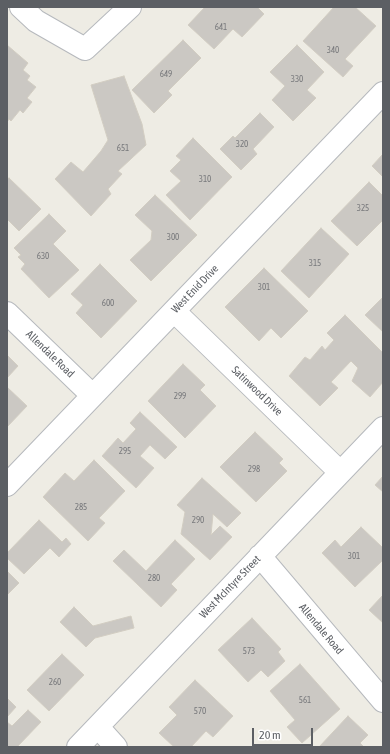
<!DOCTYPE html>
<style>
body{margin:0}
#map{position:relative;width:390px;height:754px;overflow:hidden;background:#eeece4;font-family:"Asap Condensed",sans-serif}
canvas{display:block}
.frame{position:absolute;inset:0;border:8px solid #5c5f64;pointer-events:none}
.scale{position:absolute;left:252px;top:728px;width:61px;height:18px;box-sizing:border-box;border:2px solid #5c5f64;border-top:0;padding-left:5px;font-size:12px;line-height:14px;white-space:nowrap;color:#5c5f64;-webkit-text-stroke:3px #fff;paint-order:stroke}
</style>
<div id="map">
<canvas width="390" height="754"></canvas>
<div class="frame"></div>
<div class="scale">20 m</div>
</div>
<script>
const ctx = document.querySelector('canvas').getContext('2d');
ctx.lineJoin = 'round';
function fill(path, color) {
  ctx.fillStyle = color;
  ctx.fill(path, 'evenodd');
}
function poly(rows) {
  const path = new Path2D();
  for (const r of rows) {
    path.moveTo(r[0], r[1]);
    for (let i = 2; i < r.length; i += 2) path.lineTo(r[i], r[i + 1]);
  }
  return path;
}
function stroke(path, color, width, dash) {
  ctx.strokeStyle = color;
  ctx.lineWidth = width;
  ctx.lineCap = dash ? 'butt' : 'round';
  ctx.setLineDash(dash || []);
  ctx.stroke(path);
}
function write(font, color, halo, rows, align = 'center') {
  ctx.font = font + ' "Asap Condensed",sans-serif';
  ctx.lineWidth = 3;
  ctx.setLineDash([]);
  ctx.textBaseline = 'middle';
  ctx.strokeStyle = halo;
  ctx.fillStyle = color;
  for (const [text, x, y, turn = 0] of rows) {
    ctx.save();
    ctx.translate(x, y);
    ctx.rotate((+turn || 0) * Math.PI / 180);
    ctx.textAlign = isNaN(turn) ? turn : align;
    if (halo) ctx.strokeText(text, 0, 0);
    ctx.fillText(text, 0, 0);
    ctx.restore();
  }
}
const building = poly([
 [205,7,257,7,264,14,242,37,233,29,214,49,188,25,205,7],
 [334,7,355,7,376,26,345,59,353,66,343,77,303,41,334,7],
 [183,40,201,58,168,91,172,95,154,113,132,90,183,40],
 [7,45,28,63,23,70,30,76,27,80,36,87,27,98,32,102,23,113,20,110,11,121,9,119,7,122,7,45],
 [297,45,324,72,307,90,316,98,293,121,272,100,285,86,270,72,297,45],
 [124,76,142,124,146,145,118,171,122,174,108,189,111,194,91,216,55,179,71,162,83,172,101,151,108,140,91,85,124,76],
 [260,113,274,127,253,149,257,154,241,170,220,149,233,136,235,138,260,113],
 [193,138,232,177,190,220,166,195,181,181,170,171,181,160,176,156,193,138],
 [383,154,383,177,372,166,383,154],
 [9,178,41,209,19,231,8,220,7,221,7,180,9,178],
 [369,182,383,196,383,220,357,246,331,221,369,182],
 [155,195,197,235,151,281,130,260,151,240,152,231,135,215,155,195],
 [49,214,66,231,53,244,79,270,49,298,21,269,25,264,18,257,21,255,14,248,49,214],
 [321,228,349,254,309,298,281,271,321,228],
 [100,264,137,301,101,338,76,313,83,305,71,294,100,264],
 [264,268,308,311,281,338,271,328,259,341,225,307,264,268],
 [383,297,383,332,365,315,383,297],
 [345,315,383,353,383,382,370,397,352,381,358,368,351,361,331,382,338,388,320,406,289,376,305,357,310,360,322,346,325,350,334,340,327,333,345,315],
 [7,355,18,366,7,378,7,355],
 [183,364,205,385,200,390,216,406,185,438,148,401,183,364],
 [7,387,27,406,7,427,7,387],
 [140,412,177,447,165,459,150,445,140,456,154,468,136,488,102,456,118,438,123,443,136,429,130,423,140,412],
 [255,432,283,459,279,463,287,471,256,502,220,467,255,432],
 [94,460,125,491,99,518,105,523,88,541,43,497,65,473,74,481,94,460],
 [383,476,383,492,375,485,383,476],
 [202,478,241,513,227,527,213,514,211,535,220,526,232,537,210,560,181,534,185,512,177,505,202,478],
 [39,520,62,542,66,538,71,544,59,557,50,548,24,574,7,558,7,553,39,520],
 [361,527,383,548,383,560,355,587,322,553,335,540,341,547,361,527],
 [175,540,195,559,171,584,177,590,161,607,113,561,124,550,146,571,175,540],
 [7,571,19,583,7,595,7,571],
 [383,595,383,623,369,610,383,595],
 [74,607,93,626,131,616,134,628,95,638,86,647,60,622,74,607],
 [252,618,281,649,278,652,285,661,268,677,261,670,248,682,218,650,252,618],
 [62,654,84,675,49,711,27,690,62,654],
 [300,664,340,709,302,743,287,727,295,720,270,691,300,664],
 [195,680,233,716,213,737,206,731,191,747,174,747,159,733,177,715,169,707,195,680],
 [7,698,16,707,7,717,7,698],
 [28,710,41,722,17,747,7,747,7,722,12,726,28,710],
 [348,716,368,735,360,743,364,747,319,747,348,716]
]);
fill(building, '#cbc8c3');
stroke(building, '#d2cdc2', 1);
const minor = poly([
 [21,7,36,21,85,49,130,7],
 [174,311,340,472],
 [7,313,92,395],
 [7,485,383,93],
 [260,556,383,701],
 [98,727,116,747],
 [78,747,383,428]
]);
stroke(minor, '#b6b9bd', 24);
stroke(minor, '#fff', 22);
write('9px', '#78797c', null, [
 ["641",221,27],
 ["340",333,50],
 ["649",166,74],
 ["330",297,79],
 ["320",242,144],
 ["651",123,148],
 ["310",205,179],
 ["325",363,208],
 ["300",173,237],
 ["630",43,256],
 ["315",315,263],
 ["301",264,287],
 ["600",108,303],
 ["299",180,396],
 ["295",125,451],
 ["298",254,469],
 ["285",81,507],
 ["290",198,520],
 ["301",354,556],
 ["280",154,578],
 ["573",249,651],
 ["260",55,682],
 ["561",305,700],
 ["570",200,711]
]);
write('11px', '#5c5f64', '#fff', [
 ["West Enid Drive",195,289,-46],
 ["Allendale Road",50,354,44],
 ["Satinwood Drive",257,391,44],
 ["West McIntyre Street",230,587,-46],
 ["Allendale Road",321,629,50]
]);
</script>
